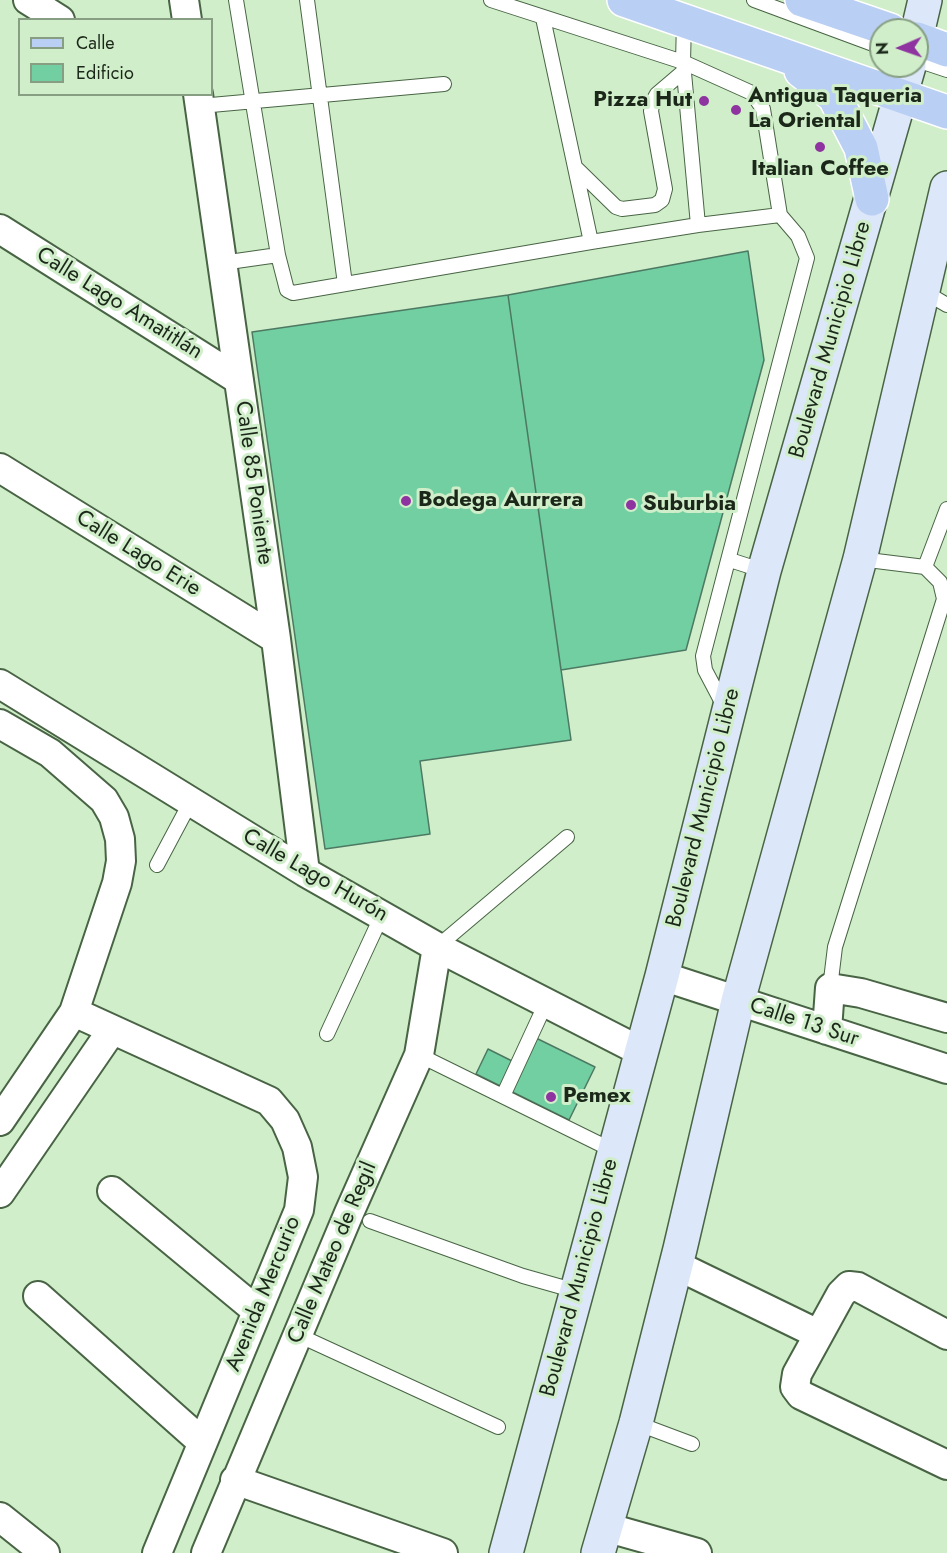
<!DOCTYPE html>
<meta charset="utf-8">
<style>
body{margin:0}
#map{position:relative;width:947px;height:1553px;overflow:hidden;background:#cfeec9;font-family:Jost,sans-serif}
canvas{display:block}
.legend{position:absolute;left:18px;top:18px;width:195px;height:78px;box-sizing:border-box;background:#cfeec9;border:2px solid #879e83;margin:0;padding:8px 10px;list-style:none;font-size:18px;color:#1b2719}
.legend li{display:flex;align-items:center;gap:12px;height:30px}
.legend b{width:30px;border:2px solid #879e83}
.north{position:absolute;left:869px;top:18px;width:60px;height:60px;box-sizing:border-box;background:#cfeec9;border:2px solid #879e83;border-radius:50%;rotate:268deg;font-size:16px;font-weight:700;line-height:24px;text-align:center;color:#1b2719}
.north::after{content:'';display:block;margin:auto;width:21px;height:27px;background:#8e339f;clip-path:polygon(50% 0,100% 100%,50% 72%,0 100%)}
</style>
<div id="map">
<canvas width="947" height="1553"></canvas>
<ul class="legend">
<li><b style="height:8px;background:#bacff4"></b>Calle</li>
<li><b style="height:16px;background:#71cfa2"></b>Edificio</li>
</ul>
<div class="north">N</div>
</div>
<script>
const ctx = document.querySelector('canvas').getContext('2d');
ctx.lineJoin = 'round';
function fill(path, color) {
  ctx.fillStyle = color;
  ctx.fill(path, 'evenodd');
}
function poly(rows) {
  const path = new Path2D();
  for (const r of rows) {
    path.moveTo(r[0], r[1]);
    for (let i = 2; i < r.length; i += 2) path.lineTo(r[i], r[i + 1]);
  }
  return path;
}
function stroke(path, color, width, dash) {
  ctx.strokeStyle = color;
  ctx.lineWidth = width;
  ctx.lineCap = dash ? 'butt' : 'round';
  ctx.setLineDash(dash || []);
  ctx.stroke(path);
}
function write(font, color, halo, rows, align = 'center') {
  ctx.font = font + ' Jost,sans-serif';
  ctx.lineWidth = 6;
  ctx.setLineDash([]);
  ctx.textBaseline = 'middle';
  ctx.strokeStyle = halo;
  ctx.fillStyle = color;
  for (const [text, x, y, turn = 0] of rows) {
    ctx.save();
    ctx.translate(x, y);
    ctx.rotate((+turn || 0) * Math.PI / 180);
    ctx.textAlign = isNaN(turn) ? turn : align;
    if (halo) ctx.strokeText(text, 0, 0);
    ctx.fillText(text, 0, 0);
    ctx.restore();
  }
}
const building = poly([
 [748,251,764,360,686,650,561,670,508,295,748,251],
 [508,295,571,740,420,761,430,834,325,849,252,332,508,295],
 [536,1038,595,1067,569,1120,476,1074,488,1049,522,1066,536,1038]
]);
fill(building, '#71cfa2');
stroke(building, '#4d7963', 1.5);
const service = poly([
 [236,0,278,255],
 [307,0,345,284],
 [491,0,683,62,752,93,763,109,780,215,698,225,683,62,684,22],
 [754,0,881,47],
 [543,18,591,242,698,225],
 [917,60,947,70],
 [200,106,444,84],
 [575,167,616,207,622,209,655,205,662,200,665,189,651,111,653,101,657,94,684,71],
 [222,263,278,255,287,290,293,293,591,242],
 [923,291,947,305],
 [860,559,925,567],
 [730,560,764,571],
 [725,708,705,670,703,656,807,258,798,236,780,215],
 [157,865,190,803],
 [437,947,567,837],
 [830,988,835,947,944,599,940,582,925,567,947,509],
 [327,1034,382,915],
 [419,1055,614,1151],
 [503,1096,546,1003],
 [370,1221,523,1276,576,1291],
 [298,1335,498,1427],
 [636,1423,692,1444]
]);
const minor = poly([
 [28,0,60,20],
 [184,0,187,20],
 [198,94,276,639,305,872],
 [0,229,239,380],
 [0,468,276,639],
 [0,684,305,872,437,947,640,1051],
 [0,724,50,753,104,800,114,817,120,839,121,861,117,883,74,1012,0,1121],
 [662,976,947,1069],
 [74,1012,269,1101,285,1120,297,1147,303,1177,299,1210,157,1553],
 [827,1030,830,988,861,993,947,1018],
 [112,1191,257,1311],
 [0,1193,112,1030],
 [676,1265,818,1334],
 [38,1296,202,1442],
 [947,1335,858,1287,849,1286,841,1294,797,1374,795,1387,801,1395,947,1465],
 [235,1480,443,1553],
 [0,1517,45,1553],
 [605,1527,697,1553],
 [206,1553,349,1213,419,1055,437,947]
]);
const secondary = poly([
 [917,34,925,0],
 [506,1553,662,976,764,571,909,66],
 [598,1553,636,1423,680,1249,738,1001,860,559,947,188]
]);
const primary = poly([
 [624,0,947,112],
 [802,0,890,30],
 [917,39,947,50],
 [801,71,834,96,861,148,872,199]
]);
stroke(service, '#486444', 16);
stroke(minor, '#486444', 32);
stroke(secondary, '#486444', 36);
stroke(primary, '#fff', 36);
stroke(service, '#fff', 14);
stroke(minor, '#fff', 28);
stroke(secondary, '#dce7f9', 33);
stroke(primary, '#bacff4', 33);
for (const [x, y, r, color] of [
 [704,101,6,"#8e339f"],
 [736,110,6,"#8e339f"],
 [820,147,6,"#8e339f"],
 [406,501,6,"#8e339f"],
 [631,505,6,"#8e339f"],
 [551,1097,6,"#8e339f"]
]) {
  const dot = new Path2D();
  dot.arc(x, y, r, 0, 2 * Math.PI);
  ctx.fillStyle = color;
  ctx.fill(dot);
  stroke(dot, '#cfeec9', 2);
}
write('bold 22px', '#1b2719', '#cfeec9', [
 ["Antigua Taqueria",748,97],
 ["La Oriental",748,122],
 ["Pizza Hut",692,101,"right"],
 ["Italian Coffee",820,170,"center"],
 ["Bodega Aurrera",418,501],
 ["Suburbia",643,505],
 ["Pemex",563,1097]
], 'left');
write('22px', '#1b2719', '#cfeec9', [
 ["Calle Lago Amatitlán",119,304,32],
 ["Boulevard Municipio Libre",831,340,-74],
 ["Calle 85 Poniente",253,483,82],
 ["Calle Lago Erie",138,554,32],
 ["Boulevard Municipio Libre",704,808,-76],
 ["Calle Lago Hurón",315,876,30],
 ["Calle 13 Sur",804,1023,18],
 ["Calle Mateo de Regil",333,1253,-67],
 ["Boulevard Municipio Libre",580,1278,-75],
 ["Avenida Mercurio",264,1294,-68]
]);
</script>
